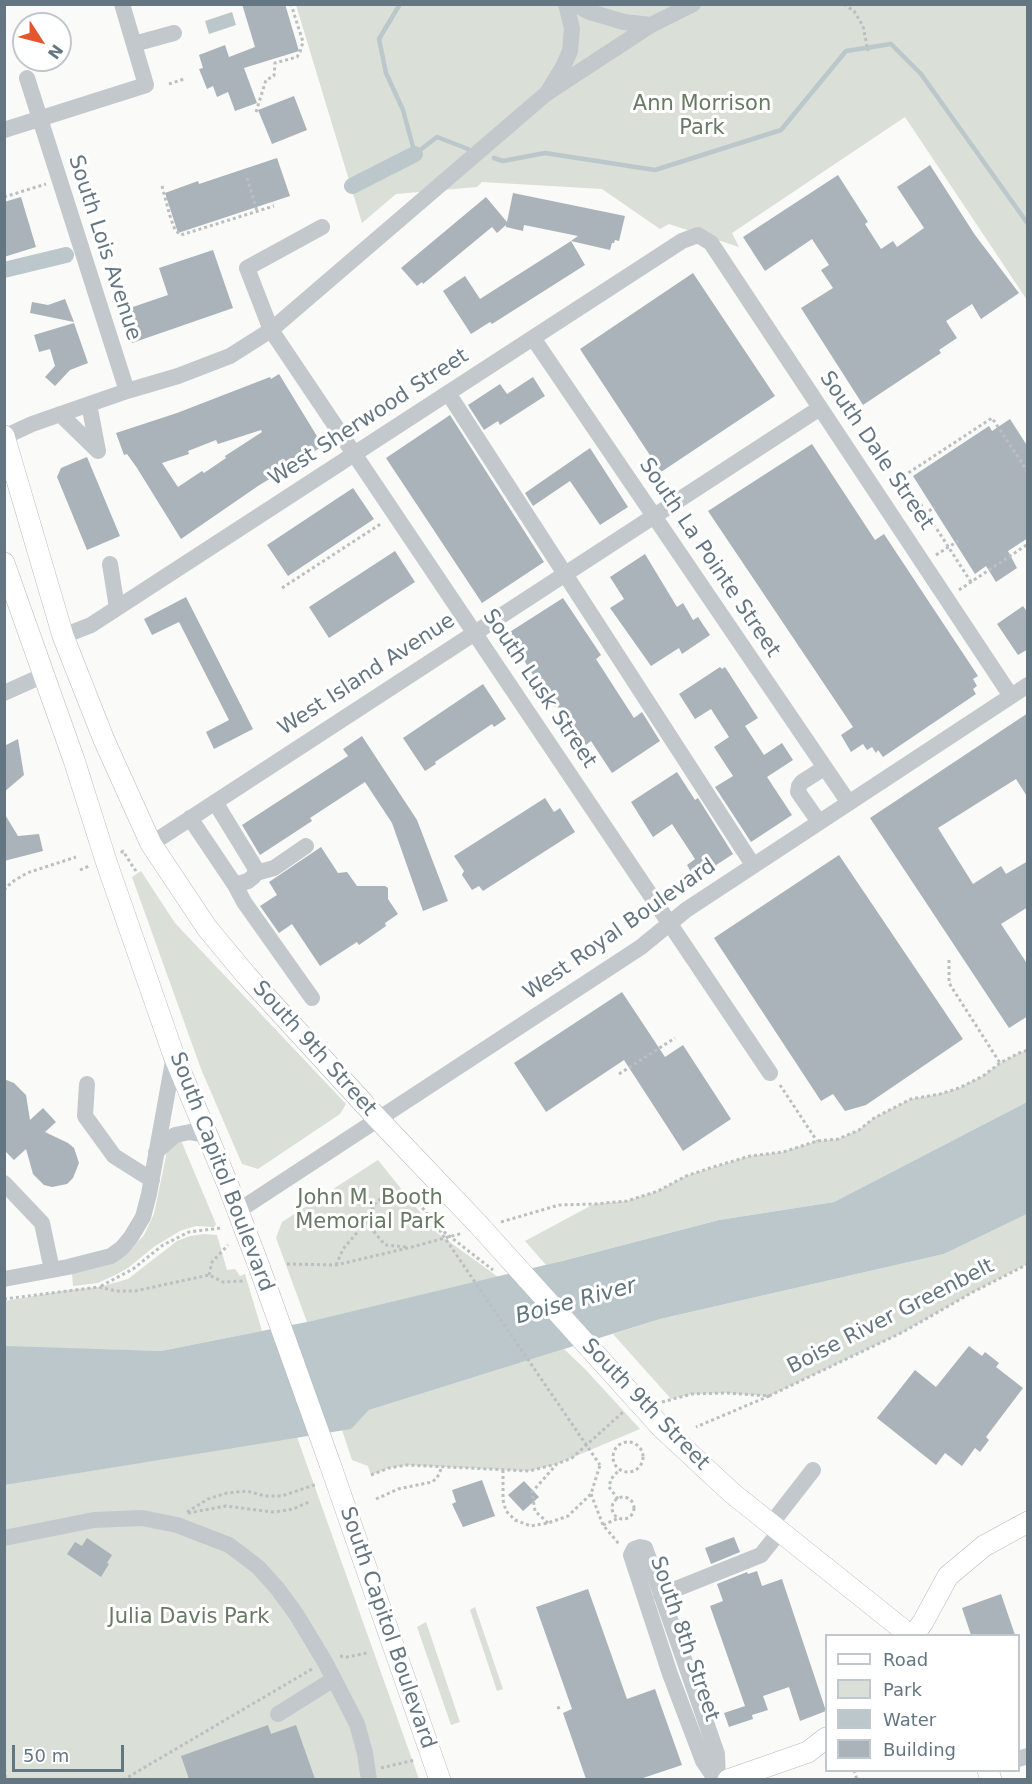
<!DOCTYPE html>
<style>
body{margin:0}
#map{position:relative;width:1032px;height:1784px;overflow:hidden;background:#fafaf8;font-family:"DejaVu Sans",sans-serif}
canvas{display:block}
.frame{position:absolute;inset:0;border:6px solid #657683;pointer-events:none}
.legend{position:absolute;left:825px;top:1634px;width:195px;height:138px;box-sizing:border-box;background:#fff;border:2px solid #c1c8cd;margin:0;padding:8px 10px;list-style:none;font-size:18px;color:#657683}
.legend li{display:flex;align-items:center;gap:12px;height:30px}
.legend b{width:30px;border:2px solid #c1c8cd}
.north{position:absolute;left:12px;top:12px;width:60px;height:60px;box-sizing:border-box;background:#fff;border:2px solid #c1c8cd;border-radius:50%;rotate:126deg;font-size:16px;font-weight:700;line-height:24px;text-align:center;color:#657683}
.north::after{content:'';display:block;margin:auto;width:21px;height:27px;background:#e4572e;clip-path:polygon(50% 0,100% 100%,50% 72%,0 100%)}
.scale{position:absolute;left:12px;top:1745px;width:112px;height:27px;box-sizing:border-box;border:3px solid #657683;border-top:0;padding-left:8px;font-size:18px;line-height:21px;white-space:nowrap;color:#657683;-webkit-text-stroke:4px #fff;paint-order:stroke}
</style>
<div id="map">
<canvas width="1032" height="1784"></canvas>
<div class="frame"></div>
<ul class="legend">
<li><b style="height:8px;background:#fff"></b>Road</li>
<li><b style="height:16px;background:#dadfd7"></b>Park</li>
<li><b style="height:16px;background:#bbc7cb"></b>Water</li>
<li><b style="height:16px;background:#aab3b9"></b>Building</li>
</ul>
<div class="north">N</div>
<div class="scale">50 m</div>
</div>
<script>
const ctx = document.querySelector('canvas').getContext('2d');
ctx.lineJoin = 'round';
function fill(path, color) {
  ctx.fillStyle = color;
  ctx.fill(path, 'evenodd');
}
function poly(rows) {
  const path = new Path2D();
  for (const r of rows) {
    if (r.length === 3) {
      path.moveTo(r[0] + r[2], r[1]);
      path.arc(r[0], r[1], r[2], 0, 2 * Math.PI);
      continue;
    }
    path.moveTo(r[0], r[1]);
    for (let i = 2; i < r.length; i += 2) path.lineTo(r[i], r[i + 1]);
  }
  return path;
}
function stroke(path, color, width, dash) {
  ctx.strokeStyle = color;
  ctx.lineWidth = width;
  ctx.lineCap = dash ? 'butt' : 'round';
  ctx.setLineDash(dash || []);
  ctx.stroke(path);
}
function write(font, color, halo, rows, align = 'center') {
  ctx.font = font + ' "DejaVu Sans",sans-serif';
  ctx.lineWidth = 6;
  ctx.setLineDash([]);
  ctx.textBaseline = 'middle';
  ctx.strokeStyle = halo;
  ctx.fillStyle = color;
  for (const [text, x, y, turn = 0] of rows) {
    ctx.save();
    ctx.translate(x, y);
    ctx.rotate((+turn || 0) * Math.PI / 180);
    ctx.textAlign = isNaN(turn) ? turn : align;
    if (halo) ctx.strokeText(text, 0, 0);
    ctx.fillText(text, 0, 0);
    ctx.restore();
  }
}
fill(poly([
 [296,5,1027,5,1027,300,905,117,732,233,739,247,669,224,660,229,602,189,482,182,477,187,396,194,362,223],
 [141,871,175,923,346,1104,340,1114,258,1169,242,1164,201,1069,132,877],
 [1027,1050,1027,1102,834,1202,719,1220,546,1265,525,1241,594,1204,627,1201,658,1191,686,1176,750,1156,783,1152,817,1141,838,1139,859,1130,874,1118,911,1099,940,1094,959,1088,983,1076,1000,1063,1019,1053],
 [180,1138,216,1224,214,1227,196,1226,180,1231,155,1246,128,1268,117,1274,98,1283,73,1286,72,1274,132,1248,144,1235,154,1214,167,1151],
 [378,1160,436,1232,498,1277,307,1322,276,1238,282,1222],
 [1027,1214,1027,1264,973,1292,903,1332,769,1396,726,1393,692,1394,671,1399,613,1334,660,1319,944,1254],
 [204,1234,217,1235,227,1270,235,1269,240,1276,245,1274,262,1331,161,1351,5,1347,5,1301,68,1290,99,1287,128,1279,177,1241,190,1236],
 [564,1349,585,1369,640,1429,557,1464,529,1471,407,1465,389,1468,371,1475,368,1466,352,1460,342,1430,351,1428,369,1410],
 [297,1437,419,1779,5,1780,5,1485],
 [475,1607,503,1689,497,1691,470,1610],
 [426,1622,460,1722,451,1725,417,1627]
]), '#dadfd7');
fill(poly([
 [232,12,236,25,209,34,205,21],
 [1027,1102,1027,1214,944,1254,660,1319,369,1410,351,1429,5,1485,5,1346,161,1351,307,1322,562,1261,719,1220,834,1202]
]), '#bbc7cb');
stroke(poly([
 [400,4,379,39,386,73,403,110,415,154,437,137,468,149],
 [494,158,503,161,545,153,655,170,781,130,846,51,891,44,921,74,1028,224]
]), '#bbc7cb', 4.5);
stroke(poly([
 [352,186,415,154],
 [4,270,66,255]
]), '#bbc7cb', 16);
fill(poly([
 [242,4,285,4,299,51,244,68,257,103,235,111,228,92,217,97,213,86,207,89,199,69,203,68,199,55,225,45,229,57,255,47],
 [294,96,307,130,272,144,258,110],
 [277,158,290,196,178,233,165,193,198,181,199,184],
 [930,165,975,235,1019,293,981,319,972,304,946,321,957,338,939,350,941,353,863,405,801,308,833,288,821,270,829,265,812,239,765,271,743,237,838,175,868,222,865,224,881,249,893,241,897,247,924,228,897,187],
 [513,193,625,216,619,241,615,240,614,243,612,243,610,250,571,241,578,236,524,225,523,231,506,227,506,225,497,233,492,227,423,284,422,282,417,286,401,268,486,197,507,222],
 [21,197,36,247,4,257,4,202],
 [571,241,585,265,492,324,490,322,471,334,443,291,465,276,480,299],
 [213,250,233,308,132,343,121,311,168,295,159,268],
 [693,273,775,396,661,472,580,349],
 [65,299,74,322,30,313,32,302,48,305],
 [74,323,88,363,70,370,55,386,45,377,55,366,50,349,39,352,34,335],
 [279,374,323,446,258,486,181,539,137,468,127,454,124,455,116,433,177,413,270,377,271,379],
 [261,430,262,432,225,456,226,458,204,473,202,471,178,487,162,463,189,454,188,451,216,440,218,444],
 [533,377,545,396,500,425,498,421,484,430,468,405,500,384,507,394],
 [450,415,544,562,482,603,386,458],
 [1010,419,1028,447,1028,538,1008,551,1017,568,996,582,986,566,975,574,913,476,989,426,992,431],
 [812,444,875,540,884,534,978,676,973,679,977,686,973,689,976,694,883,757,878,750,876,753,872,747,867,750,863,744,851,752,841,735,853,727,708,511],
 [590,448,628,507,600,525,570,481,533,506,525,493],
 [87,457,120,536,87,550,57,477,61,468],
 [353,488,374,519,288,576,267,545],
 [395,551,415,582,329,638,309,607],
 [645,554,677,607,683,603,693,620,698,617,710,635,682,654,679,648,651,666,610,608,624,599,610,577],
 [186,597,253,729,214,749,206,732,229,720,179,622,152,635,144,619],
 [563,598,601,655,596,659,634,718,642,712,660,741,612,773,591,741,586,745,561,708,552,706,517,649,515,651,505,635],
 [1023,606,1028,613,1028,649,1018,655,997,624],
 [720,667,722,669,725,667,758,718,745,726,764,755,782,743,793,760,767,777,792,815,751,842,715,787,733,776,714,747,729,737,711,709,695,719,679,694],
 [483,684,506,719,494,727,492,724,435,762,436,764,425,771,403,738],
 [1028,713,1028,798,1016,779,938,828,973,884,1001,866,1006,874,1028,861,1028,907,1001,924,1028,965,1028,1016,1009,1028,870,818],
 [362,736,417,820,448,901,423,911,392,823,365,782,310,818,312,821,260,855,242,825,348,756,343,749],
 [18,739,24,775,4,792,4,746],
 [677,772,695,800,698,798,733,854,695,879,687,865,695,859,672,824,653,837,631,802],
 [545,798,554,812,560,808,575,832,483,891,479,886,472,890,462,875,464,871,454,856],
 [4,813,18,836,39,834,43,851,4,861],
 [321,847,338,873,347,872,357,886,385,886,388,888,388,899,398,914,385,923,386,926,359,945,357,942,320,966,292,924,279,933,260,906,277,895,269,882],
 [839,855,963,1039,866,1105,845,1111,833,1094,821,1101,714,938],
 [622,992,665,1057,683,1045,731,1119,683,1151,624,1060,546,1112,514,1063],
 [4,1079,14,1083,26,1095,30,1120,43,1108,56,1122,45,1132,68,1143,74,1148,79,1163,73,1178,67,1184,52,1187,44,1185,33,1174,26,1149,14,1160,4,1150],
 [969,1346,982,1356,985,1352,999,1363,996,1367,1023,1388,986,1437,989,1440,980,1452,975,1448,962,1466,945,1453,936,1465,877,1418,915,1370,936,1387],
 [482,1480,495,1516,463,1527,452,1504,456,1502,452,1490],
 [524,1481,539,1497,523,1511,508,1495],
 [734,1537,740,1552,711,1564,705,1548],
 [87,1538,112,1555,107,1563,109,1564,101,1577,67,1554,75,1542,82,1546],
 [757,1571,762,1586,782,1579,826,1711,800,1721,789,1687,763,1696,768,1710,752,1715,753,1719,729,1727,724,1713,745,1706,710,1606,723,1601,717,1584,747,1572,748,1574],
 [588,1589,627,1699,655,1689,682,1765,640,1779,586,1779,563,1713,572,1709,536,1607],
 [1001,1594,1015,1635,971,1635,962,1608],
 [268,1725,271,1734,296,1725,315,1779,189,1779,181,1756]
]), '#aab3b9');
const major = poly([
 [4,436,63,636,104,740,151,844,207,928,246,975,378,1119,477,1223],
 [4,563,74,760,107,864,174,1056,228,1185,260,1269],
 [661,1427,732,1493,911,1636],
 [330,1464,440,1780],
 [913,1636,923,1622,948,1576,984,1546,1028,1522],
 [988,1770,991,1780],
 [728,1780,808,1752,826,1738]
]);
stroke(major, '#b5babe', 22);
stroke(poly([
 [844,4,854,11,863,26,868,51],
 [169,84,184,79],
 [256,112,266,80,274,76,275,63,297,57,300,52,303,42,291,4],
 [247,178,257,211],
 [162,186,170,216,175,230,181,235,274,206],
 [4,197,46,184],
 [914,521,935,507],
 [936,555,958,541],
 [971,582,920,503,909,501,896,481,992,418,1028,472],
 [282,588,382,523],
 [959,590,1028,544],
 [121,853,123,851,135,870,139,868],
 [80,870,89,866],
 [4,890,12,882,27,873,76,857],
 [949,960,949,983,1000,1063],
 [619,1074,675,1038],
 [780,1085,817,1141],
 [366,1222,385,1245,407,1247],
 [501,1222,559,1205,594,1204,627,1201,658,1191,686,1176,713,1167,750,1156,783,1152,817,1141,838,1139,859,1130,874,1118,911,1099,940,1094,959,1088,983,1076,1000,1063,1019,1053,1028,1050],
 [287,1264,336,1265,412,1247,463,1233],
 [336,1265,343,1249,366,1222,376,1202,394,1190,403,1191,414,1197,436,1225],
 [209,1275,212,1262,228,1245],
 [101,1286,133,1269,163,1245,189,1232,221,1228],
 [4,1299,99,1287,116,1291,135,1291,209,1275,223,1282,243,1281],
 [769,1396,903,1332,973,1292,1028,1264],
 [662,1402,692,1394,726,1393,769,1396,696,1427],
 [628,1457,15],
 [503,1470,503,1500,506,1511,515,1520,531,1526,548,1523,568,1516,591,1494,600,1465],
 [371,1475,389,1468,407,1465,529,1471,557,1464,572,1458,623,1412],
 [591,1494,603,1525,619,1544],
 [623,1508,11],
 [376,1499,398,1489,432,1482,437,1478,442,1467],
 [618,1499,609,1487,611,1479,619,1470],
 [187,1512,208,1499,227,1493,247,1491,265,1496,282,1496,317,1484],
 [188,1513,226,1506,272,1512,281,1511,293,1509,309,1502],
 [548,1523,535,1511,532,1492,556,1465],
 [603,1525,619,1518],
 [340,1656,347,1657,367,1653],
 [557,1708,562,1707],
 [4,1763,6,1780],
 [381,1768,415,1760],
 [854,1770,857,1780],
 [123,1780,312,1669]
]), '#bbbfc2', 3, [3, 3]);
stroke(poly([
 [574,4,590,12,624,22,651,25],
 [134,44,174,33],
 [27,78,127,391],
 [549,90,563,67,570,51,572,29,566,4],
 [4,130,146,85,122,4],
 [322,227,247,268,271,330,770,1073],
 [533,338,849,803],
 [448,393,753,865],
 [89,404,98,451],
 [60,414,98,451],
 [4,437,32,424,127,391,178,376,230,356,271,330,547,93,651,25,693,4],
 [110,564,117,608],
 [63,636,91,625,682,241,698,235,711,243,1011,696],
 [4,693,44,675],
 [190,818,235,885,248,881,254,876,256,869,215,802],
 [819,822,798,792,799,786,802,782,824,768],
 [151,844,820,408],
 [256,873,274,868,306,846],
 [235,885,244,902,312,998],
 [87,1084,85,1116,114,1156,152,1180],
 [156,1152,175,1135,190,1132,207,1135],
 [4,1183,42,1223,52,1270],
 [238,1211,641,947,686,910,1028,685],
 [4,1279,68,1267,111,1256,122,1248,131,1237,143,1217,149,1194,174,1056],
 [771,1524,813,1470],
 [4,1538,94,1520,142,1518,177,1525,229,1545,258,1567,277,1588,296,1614,325,1662,357,1724,365,1753,369,1780],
 [661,1595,761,1555,780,1531],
 [278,1714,334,1679],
 [1018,1759,1028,1756],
 [716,1780,703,1761,670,1674,631,1555,634,1549,640,1547,645,1548,717,1754,718,1780]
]), '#c3c8cc', 16);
stroke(major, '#fff', 21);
const majorBridge = poly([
 [477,1223,661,1427],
 [260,1269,330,1464]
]);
stroke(majorBridge, '#b5babe', 22, []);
stroke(poly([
 [436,1225,600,1465],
 [439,1228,493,1270]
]), '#bbbfc2', 3, [3, 3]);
stroke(majorBridge, '#fff', 21);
write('21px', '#687a64', '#fff', [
 ["Ann Morrison",702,105],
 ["Park",702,129],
 ["John M. Booth",370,1199],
 ["Memorial Park",370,1223],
 ["Julia Davis Park",189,1618]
]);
write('21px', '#657683', '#fff', [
 ["South Lois Avenue",104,248,72],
 ["West Sherwood Street",369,418,-33],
 ["South Dale Street",876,451,56],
 ["South La Pointe Street",709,558,56],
 ["West Island Avenue",367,675,-33],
 ["South Lusk Street",539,689,56],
 ["West Royal Boulevard",620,930,-35],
 ["South 9th Street",314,1049,48],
 ["South Capitol Boulevard",221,1172,69],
 ["Boise River Greenbelt",891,1317,-27],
 ["South 9th Street",645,1405,46],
 ["South Capitol Boulevard",387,1628,71],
 ["South 8th Street",684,1639,71]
]);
write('italic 22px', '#60757c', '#fff', [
 ["Boise River",576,1302,-15]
]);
</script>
